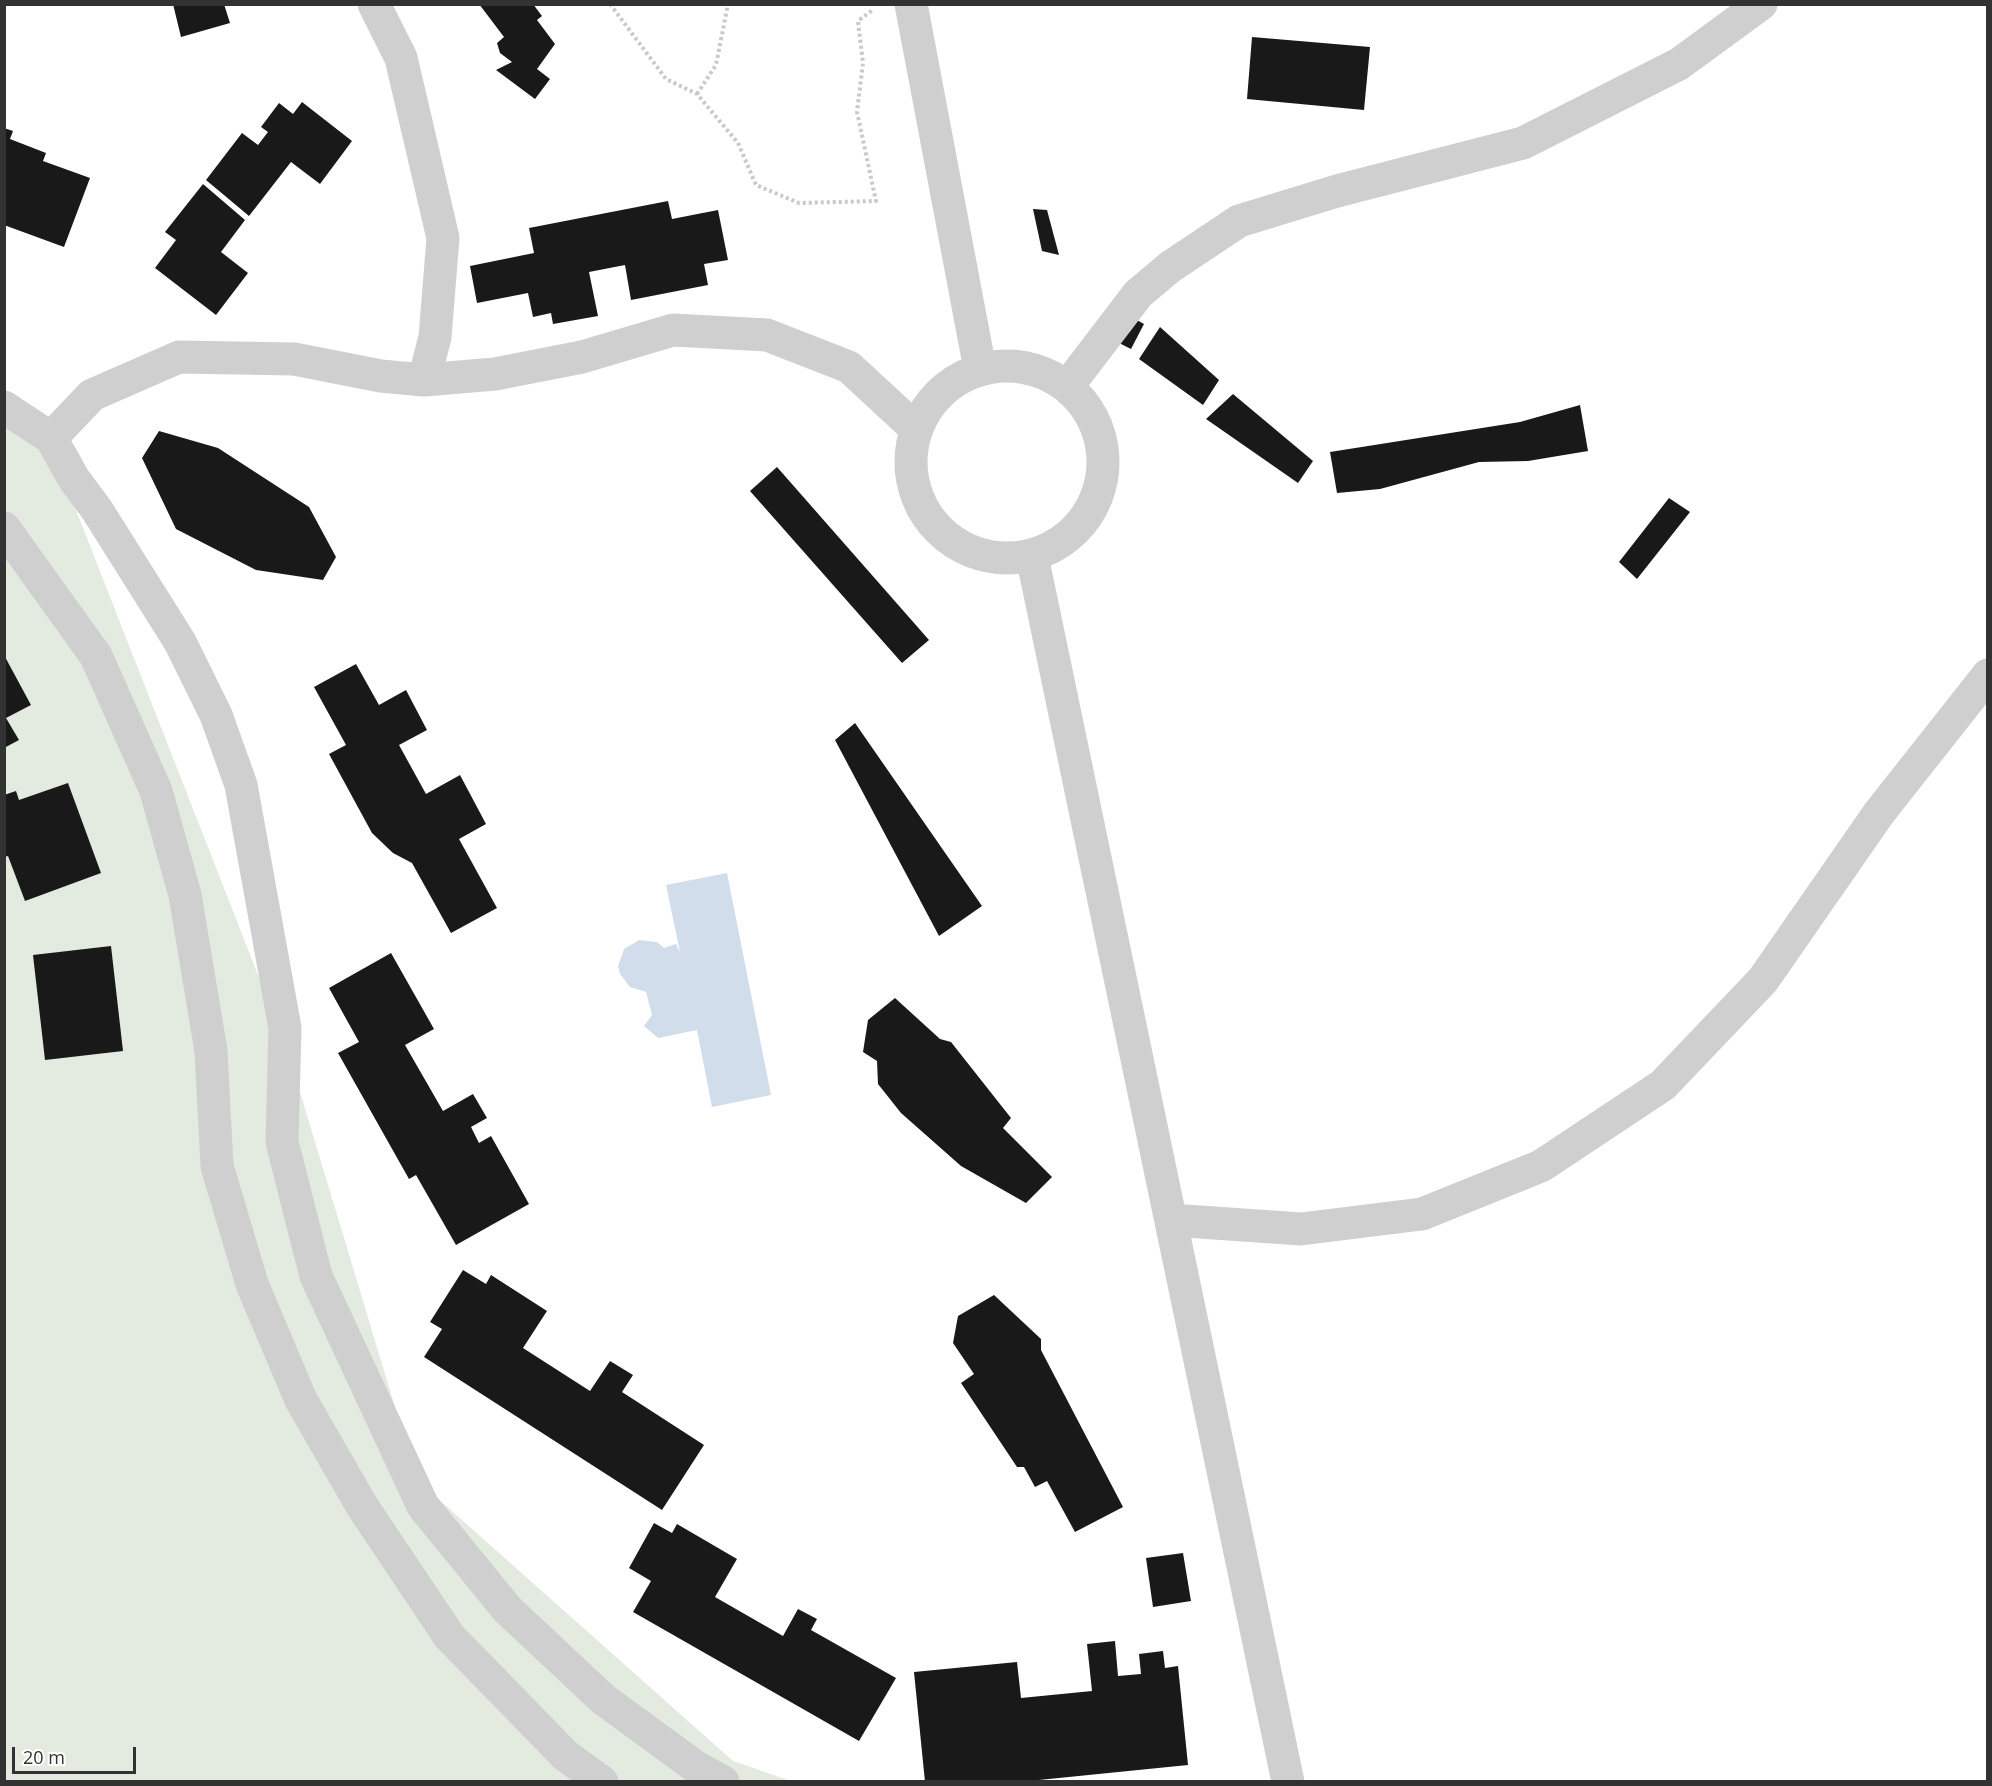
<!DOCTYPE html>
<style>
body{margin:0}
#map{position:relative;width:1992px;height:1786px;overflow:hidden;background:#fff;font-family:"Open Sans",sans-serif}
canvas{display:block}
.frame{position:absolute;inset:0;border:6px solid #323232;pointer-events:none}
.scale{position:absolute;left:12px;top:1747px;width:124px;height:27px;box-sizing:border-box;border:3px solid #323232;border-top:0;padding-left:8px;font-size:18px;line-height:21px;white-space:nowrap;color:#323232;-webkit-text-stroke:4px #fff;paint-order:stroke}
</style>
<div id="map">
<canvas width="1992" height="1786"></canvas>
<div class="frame"></div>
<div class="scale">20 m</div>
</div>
<script>
const ctx = document.querySelector('canvas').getContext('2d');
ctx.lineJoin = 'round';
function fill(path, color) {
  ctx.fillStyle = color;
  ctx.fill(path, 'evenodd');
}
function poly(rows) {
  const path = new Path2D();
  for (const r of rows) {
    if (r.length === 3) {
      path.moveTo(r[0] + r[2], r[1]);
      path.arc(r[0], r[1], r[2], 0, 2 * Math.PI);
      continue;
    }
    path.moveTo(r[0], r[1]);
    for (let i = 2; i < r.length; i += 2) path.lineTo(r[i], r[i + 1]);
  }
  return path;
}
function stroke(path, color, width, dash) {
  ctx.strokeStyle = color;
  ctx.lineWidth = width;
  ctx.lineCap = dash ? 'butt' : 'round';
  ctx.setLineDash(dash || []);
  ctx.stroke(path);
}
fill(poly([
 [4,424,56,459,287,1049,417,1480,733,1761,791,1781,5,1781]
]), '#e3eadf');
fill(poly([
 [727,873,771,1095,712,1107,697,1030,658,1038,644,1026,652,1015,646,992,630,987,620,974,618,966,624,949,639,940,657,942,664,948,676,944,680,952,666,885]
]), '#d1ddea');
fill(poly([
 [173,4,224,4,230,23,181,37],
 [479,4,533,4,542,16,537,20,555,44,537,69,550,79,535,99,496,70,512,62,500,53,497,43,504,37],
 [1252,37,1370,47,1364,110,1247,99],
 [302,102,352,141,320,184,291,162,249,216,206,180,242,133,258,145,268,132,261,127,279,103,293,114],
 [4,128,13,131,10,139,46,153,43,161,90,178,64,247,4,225],
 [203,184,245,220,221,252,248,273,216,315,155,268,176,240,165,232],
 [668,201,672,219,718,210,728,260,704,264,708,285,631,300,625,265,589,272,598,316,553,324,551,313,533,317,528,293,477,303,470,266,534,253,529,228],
 [1033,209,1047,210,1059,255,1042,251],
 [1126,314,1144,324,1131,349,1115,341],
 [1160,327,1219,380,1203,405,1139,359],
 [1233,394,1313,461,1298,483,1206,419],
 [1580,405,1588,451,1528,461,1479,462,1380,489,1337,493,1330,452,1520,422],
 [159,431,218,448,309,507,336,557,323,580,256,570,176,529,142,458],
 [777,467,929,640,902,663,750,491],
 [1669,498,1690,512,1637,579,1619,562],
 [4,655,31,705,6,718,19,740,4,748],
 [356,664,379,705,406,690,427,730,399,745,426,794,460,775,486,824,459,839,497,908,451,933,412,863,393,853,372,833,329,754,346,745,314,687],
 [855,723,982,906,939,936,835,740],
 [68,783,101,873,25,901,8,856,4,857,4,795,16,791,19,800],
 [111,946,123,1051,45,1060,33,955],
 [391,953,434,1029,405,1045,443,1111,473,1094,487,1118,471,1127,479,1143,491,1136,529,1204,456,1245,416,1175,409,1179,338,1053,359,1042,329,988],
 [895,998,940,1039,951,1042,1011,1118,1003,1128,1052,1177,1026,1203,961,1166,901,1113,878,1084,877,1061,863,1052,868,1020],
 [463,1270,486,1284,491,1275,547,1311,523,1348,590,1391,610,1361,633,1375,622,1392,704,1445,662,1510,424,1357,442,1329,430,1322],
 [994,1295,1041,1339,1041,1350,1123,1507,1075,1532,1047,1481,1035,1487,1024,1467,1017,1467,961,1383,974,1374,953,1343,958,1316],
 [654,1523,672,1533,677,1524,737,1559,715,1597,783,1636,798,1609,817,1619,811,1630,896,1678,859,1741,633,1612,651,1581,629,1568],
 [1183,1553,1191,1601,1153,1607,1146,1558],
 [1115,1641,1118,1676,1141,1674,1139,1654,1163,1651,1165,1668,1178,1666,1188,1765,1019,1782,925,1782,914,1672,1017,1662,1021,1698,1092,1691,1087,1644]
]), '#191919');
stroke(poly([
 [610,4,666,79,697,94,738,143,756,185,799,203,876,201,857,112,863,63,858,21,874,9],
 [697,94,716,65,728,4]
]), '#c9c9c9', 4, [3, 3]);
stroke(poly([
 [374,4,401,58,443,238,435,337,424,380],
 [911,4,980,369],
 [1007,462,96],
 [1067,387,1138,294,1170,267,1239,221,1337,191,1523,143,1679,64,1761,4],
 [4,407,51,438],
 [4,528,96,656,156,791,185,895,211,1051,217,1166,252,1284,301,1400,362,1506,449,1636,565,1755,602,1782],
 [1032,556,1288,1782],
 [1171,1220,1301,1229,1422,1214,1541,1166,1663,1085,1763,980,1879,813,1988,675],
 [723,1782,696,1767,603,1699,507,1609,423,1506,316,1276,282,1142,285,1028,241,785,216,715,180,642,97,510,74,479,51,438,92,395,179,357,294,359,381,376,424,380,495,374,582,357,673,330,767,335,849,367,916,429]
]), '#cfcfcf', 33);
</script>
